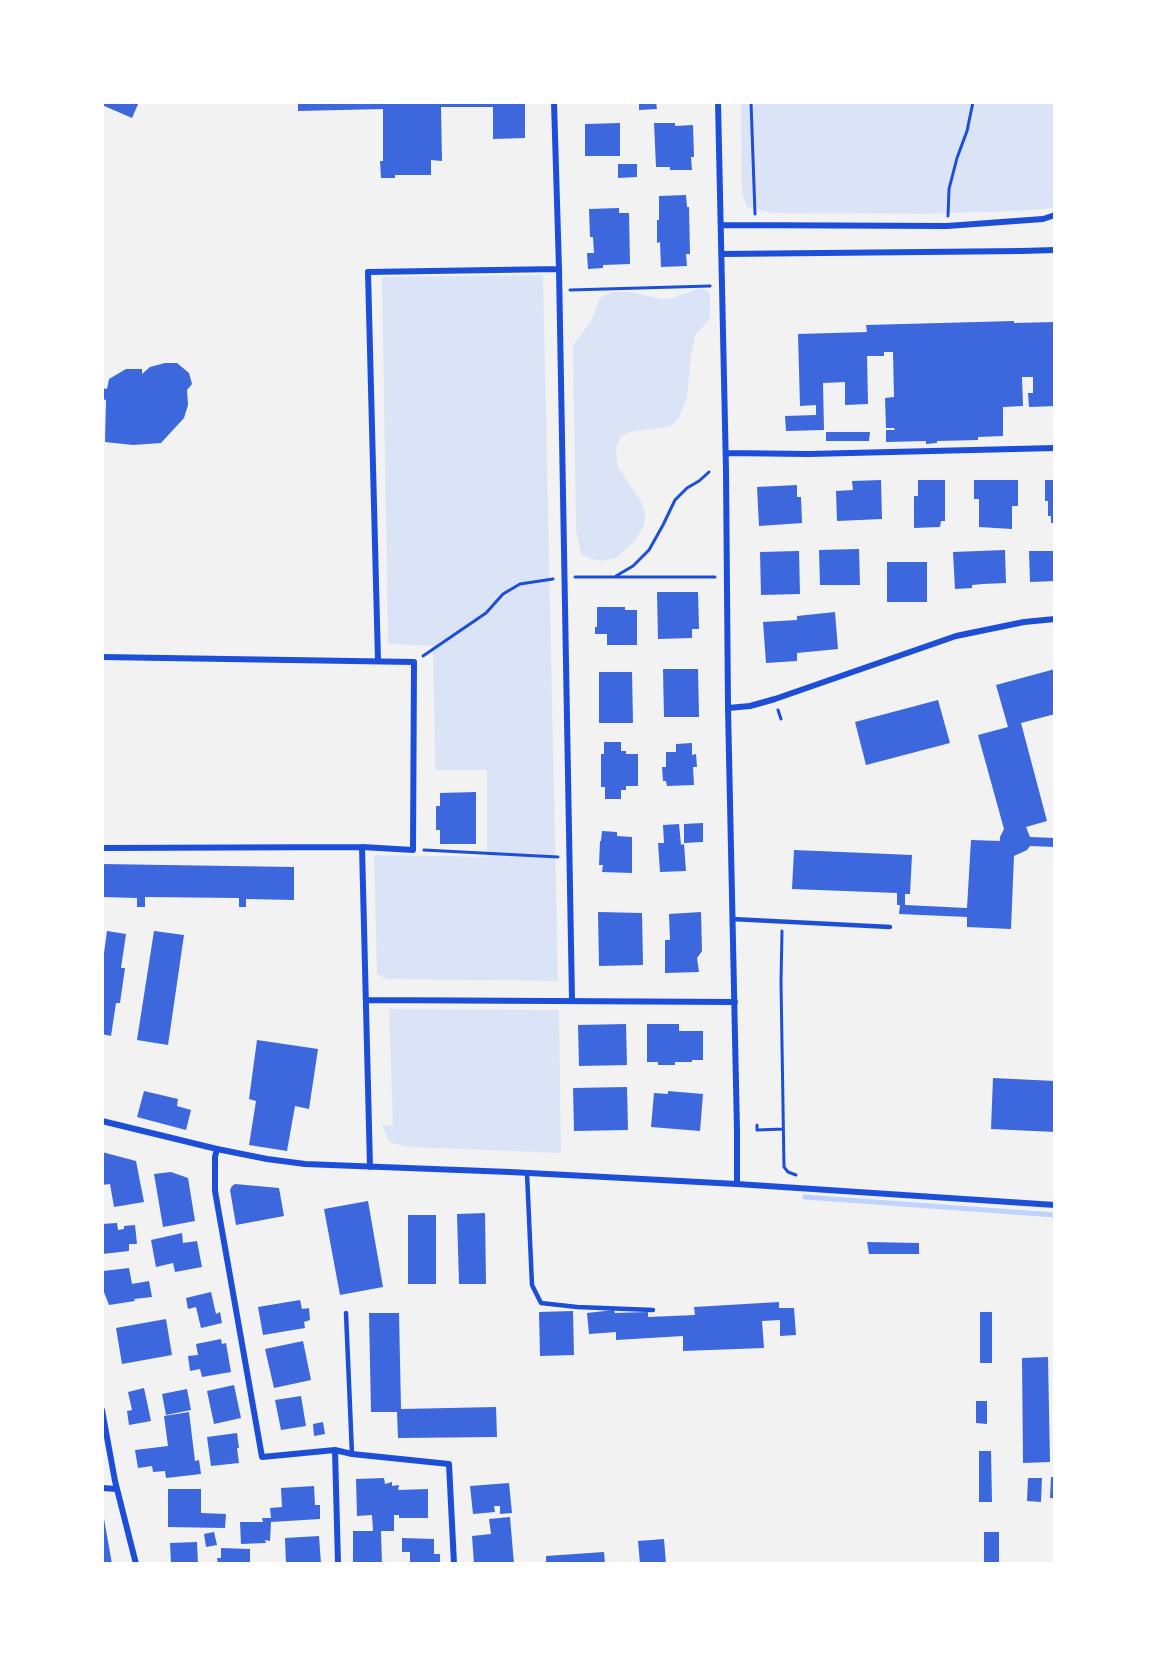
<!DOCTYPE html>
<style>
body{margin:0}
#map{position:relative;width:1157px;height:1666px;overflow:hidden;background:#f2f2f2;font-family:Mulish,sans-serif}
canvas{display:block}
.frame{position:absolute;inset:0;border:104px solid #fff;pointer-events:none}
</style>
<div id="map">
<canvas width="1157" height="1666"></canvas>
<div class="frame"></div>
</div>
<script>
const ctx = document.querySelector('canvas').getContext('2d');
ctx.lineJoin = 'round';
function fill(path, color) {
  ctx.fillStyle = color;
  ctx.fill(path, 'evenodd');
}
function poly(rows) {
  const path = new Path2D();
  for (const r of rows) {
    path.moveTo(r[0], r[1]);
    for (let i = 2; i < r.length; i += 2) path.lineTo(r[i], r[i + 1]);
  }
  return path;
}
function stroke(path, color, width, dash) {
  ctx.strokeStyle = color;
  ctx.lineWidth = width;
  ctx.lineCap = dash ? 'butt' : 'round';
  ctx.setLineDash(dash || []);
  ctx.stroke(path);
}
fill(poly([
 [741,102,1055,102,1055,206,1045,209,1015,211,925,214,771,213,747,207,742,194],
 [543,275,558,981,386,979,377,974,374,855,487,857,487,770,435,770,433,646,388,644,382,277],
 [699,288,708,291,710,294,710,318,695,336,691,356,687,397,679,418,671,426,630,432,621,436,616,448,618,467,642,503,645,514,644,525,635,541,616,558,602,561,591,559,581,554,576,530,573,345,591,321,600,298,612,292,631,292,662,299,673,298],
 [389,1009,559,1010,561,1153,408,1147,389,1142,382,1125,393,1126]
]), '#dbe4f7');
stroke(poly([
 [805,1197,1055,1215]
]), '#bfd3fe', 5);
fill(poly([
 [104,102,139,102,132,118,102,105],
 [298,102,525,102,525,138,493,139,493,107,441,107,442,161,431,160,431,175,395,175,395,178,381,178,380,161,383,161,383,109,298,111],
 [639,102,656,102,657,109,639,110],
 [620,123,620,156,585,156,585,124],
 [654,123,675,123,675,126,693,125,694,157,691,157,692,170,670,170,670,167,656,167],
 [618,164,637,164,637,177,618,178],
 [686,195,687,207,689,207,690,254,686,254,687,266,661,267,660,242,657,243,657,220,659,220,659,196],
 [619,208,619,213,629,213,630,264,603,265,603,268,588,269,587,253,594,253,593,237,590,237,589,209],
 [1014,321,1014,323,1055,322,1055,406,1029,407,1028,393,1033,393,1033,377,1022,377,1023,406,1003,407,1003,436,978,437,978,440,937,441,937,443,926,444,926,441,886,442,886,430,895,430,894,428,886,428,885,398,894,397,893,352,884,352,884,356,867,356,868,404,845,405,845,382,823,383,824,430,786,431,785,416,816,415,816,405,800,406,798,334,867,332,866,325],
 [165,363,177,363,189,373,192,384,187,390,188,405,184,418,161,443,133,445,105,442,106,400,102,399,102,388,107,389,109,379,126,369,142,369,142,374,150,367],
 [826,432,870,432,869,441,826,441],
 [881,480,882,519,837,521,836,491,853,490,852,481],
 [918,480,945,480,945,521,941,521,940,527,914,528,914,496,918,496],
 [974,480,1018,480,1018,506,1012,506,1012,529,979,527,979,499,974,499],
 [1045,480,1055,480,1055,523,1051,523,1051,516,1048,516,1048,501,1045,501],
 [797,485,797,497,801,497,802,523,759,526,757,487],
 [859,549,860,585,820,585,819,550],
 [1005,550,1006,583,983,584,972,585,972,588,955,589,953,552],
 [799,551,800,594,761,595,760,552],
 [1029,551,1055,551,1055,581,1030,582],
 [887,562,927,562,927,602,887,602],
 [657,592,698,592,699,629,692,629,692,638,658,639],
 [597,607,625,607,625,610,637,610,637,645,607,645,607,634,595,634,595,627,597,627],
 [835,612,838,649,797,653,797,661,766,663,763,622,797,620,797,616],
 [663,669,698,669,699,717,664,717],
 [1055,669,1055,714,1021,723,1047,821,1026,827,1030,837,1055,838,1055,847,1030,846,1027,850,1014,856,1011,929,967,927,967,917,899,914,900,905,897,905,897,893,792,889,794,850,912,855,910,894,905,894,905,905,967,908,971,840,1000,841,1000,837,1004,829,978,735,1008,727,996,685],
 [599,672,632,672,633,723,599,723],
 [938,700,950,743,866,765,855,722],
 [604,742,621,742,621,751,626,751,626,754,638,754,638,786,626,786,626,790,621,790,621,799,605,799,605,787,601,787,601,754,604,754],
 [692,743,692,755,696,754,697,767,693,767,694,785,667,786,666,781,663,781,662,767,666,767,666,752,676,752,676,744],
 [476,792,476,844,440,844,440,830,436,830,436,806,440,806,440,793],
 [703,823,703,842,684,843,684,824],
 [679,824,681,845,684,844,686,871,660,872,658,843,664,843,663,825],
 [602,831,617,832,617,836,632,837,632,873,602,872,603,865,599,865,600,841,601,841],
 [102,864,294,867,294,900,246,899,246,907,239,907,239,898,145,897,145,907,137,907,137,898,102,897],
 [598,912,642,913,643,965,599,966],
 [701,912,702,951,697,958,699,972,665,973,665,940,670,940,669,914],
 [107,931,126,934,121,968,125,968,120,1003,116,1003,111,1036,102,1034,102,968],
 [154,931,184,935,168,1045,137,1040],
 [626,1024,627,1065,579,1066,578,1025],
 [647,1024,679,1024,679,1031,703,1031,703,1060,692,1060,692,1062,675,1062,675,1065,658,1065,658,1062,647,1062],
 [257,1040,318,1049,309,1109,295,1106,287,1151,249,1145,256,1101,249,1099],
 [993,1078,1055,1081,1055,1132,991,1129],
 [627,1087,628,1130,574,1131,573,1088],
 [144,1091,178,1099,177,1106,191,1110,186,1130,137,1117],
 [668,1091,703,1094,700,1131,651,1127,654,1093,668,1094],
 [102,1152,136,1161,144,1202,114,1207,110,1184,102,1185],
 [171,1172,188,1178,195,1221,163,1227,154,1174],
 [235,1184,279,1188,284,1216,236,1225,230,1190,232,1186],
 [368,1201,383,1287,340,1295,324,1209],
 [485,1213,486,1284,459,1284,457,1214],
 [408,1215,436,1215,436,1284,408,1284],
 [117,1223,118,1230,124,1229,124,1226,135,1225,137,1244,129,1244,129,1251,102,1254,102,1224],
 [182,1233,183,1243,197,1241,202,1267,175,1272,173,1263,156,1267,151,1240],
 [867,1242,919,1243,919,1254,869,1254],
 [129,1268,132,1284,149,1281,152,1297,134,1299,135,1301,109,1305,102,1287,103,1271],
 [211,1292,216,1314,220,1312,222,1323,201,1328,196,1307,188,1309,186,1298],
 [300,1300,302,1309,309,1308,310,1320,304,1322,305,1328,263,1335,258,1307],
 [779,1302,779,1308,794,1308,796,1335,780,1336,780,1320,762,1321,764,1348,683,1351,683,1336,616,1340,616,1332,589,1334,587,1313,614,1310,615,1313,648,1312,648,1317,695,1315,694,1307],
 [573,1311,574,1355,540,1356,539,1312],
 [980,1312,992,1312,992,1363,980,1363],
 [369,1313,399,1313,401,1409,496,1407,497,1437,398,1438,397,1412,371,1412],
 [166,1319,172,1355,122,1364,116,1328],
 [221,1339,222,1344,226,1343,231,1372,202,1377,200,1369,190,1371,188,1356,198,1355,196,1344],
 [303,1341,311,1380,274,1388,265,1349],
 [1048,1357,1050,1462,1023,1463,1022,1358],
 [234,1385,241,1418,214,1424,207,1391],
 [144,1388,151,1421,129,1425,127,1411,132,1410,128,1392],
 [187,1389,191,1410,166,1415,162,1394],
 [301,1396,306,1426,281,1430,275,1400],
 [976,1401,987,1401,987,1424,976,1423],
 [189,1412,195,1461,199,1460,201,1474,166,1478,165,1471,153,1472,152,1466,138,1468,135,1450,168,1446,164,1416],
 [323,1422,325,1434,314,1436,313,1424],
 [237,1433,239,1448,237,1448,239,1463,211,1466,207,1437],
 [979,1451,991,1451,992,1502,979,1502],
 [1051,1477,1055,1477,1055,1498,1050,1498],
 [384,1478,385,1484,392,1482,392,1486,399,1485,398,1490,428,1489,428,1518,399,1518,399,1515,394,1515,394,1531,381,1531,382,1564,353,1564,353,1531,373,1531,372,1515,357,1516,356,1479],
 [1028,1478,1042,1478,1041,1502,1027,1501],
 [509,1483,512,1513,500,1514,500,1506,494,1506,495,1512,473,1514,470,1486],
 [314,1486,315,1505,320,1505,320,1519,271,1522,270,1541,265,1540,266,1543,241,1544,240,1522,263,1522,262,1518,271,1518,270,1508,282,1507,281,1488],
 [168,1489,201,1489,201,1513,226,1514,225,1528,168,1527],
 [102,1513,103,1513,112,1564,102,1564],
 [510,1517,514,1564,474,1564,472,1536,491,1534,489,1519],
 [214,1532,217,1545,206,1547,204,1534],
 [984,1532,999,1532,999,1564,984,1564],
 [319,1536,321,1564,286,1564,285,1538],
 [402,1538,434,1539,434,1554,440,1554,440,1564,410,1564,410,1552,402,1552],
 [664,1539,666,1564,640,1564,638,1541],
 [197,1542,198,1564,171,1564,170,1543],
 [221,1548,250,1549,250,1564,218,1564,217,1558,221,1558],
 [604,1552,605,1564,546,1564,546,1556]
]), '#3d67dc');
stroke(poly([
 [751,102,755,214],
 [948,216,949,189,957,158,967,131,973,102],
 [570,290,710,286],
 [616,576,633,566,649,550,663,525,675,500,687,488,699,481,709,472],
 [575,577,715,577],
 [423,656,486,613,503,594,520,584,553,579],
 [778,710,781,719],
 [424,850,558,857],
 [782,931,781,982,784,1167,788,1172,796,1175],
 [757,1125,757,1130,783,1129]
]), '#1d4ed8', 3);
stroke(poly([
 [732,919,890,927],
 [527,1173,532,1285,541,1303,577,1307,653,1310],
 [346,1313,352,1454]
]), '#1d4ed8', 4.5);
stroke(poly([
 [554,102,559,269,572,1000],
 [718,102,726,471,728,708,737,1131,737,1184],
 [722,225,947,226,1043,219,1055,215],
 [722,254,1022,251,1055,250],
 [726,453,809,454,1055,448],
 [102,657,414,662,413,850,362,847,102,848],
 [378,661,368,272,559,269],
 [728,708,750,706,775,699,956,636,1024,622,1055,619],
 [362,847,370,1167],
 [366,1000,735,1002],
 [102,1121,217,1149,267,1159,305,1164,510,1172,737,1184,1055,1205],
 [217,1149,215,1157,215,1191,262,1457,335,1450,352,1454,449,1464,454,1564],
 [102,1410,115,1481,136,1564],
 [335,1450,338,1564],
 [102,1488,117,1489]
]), '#1d4ed8', 6);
</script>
